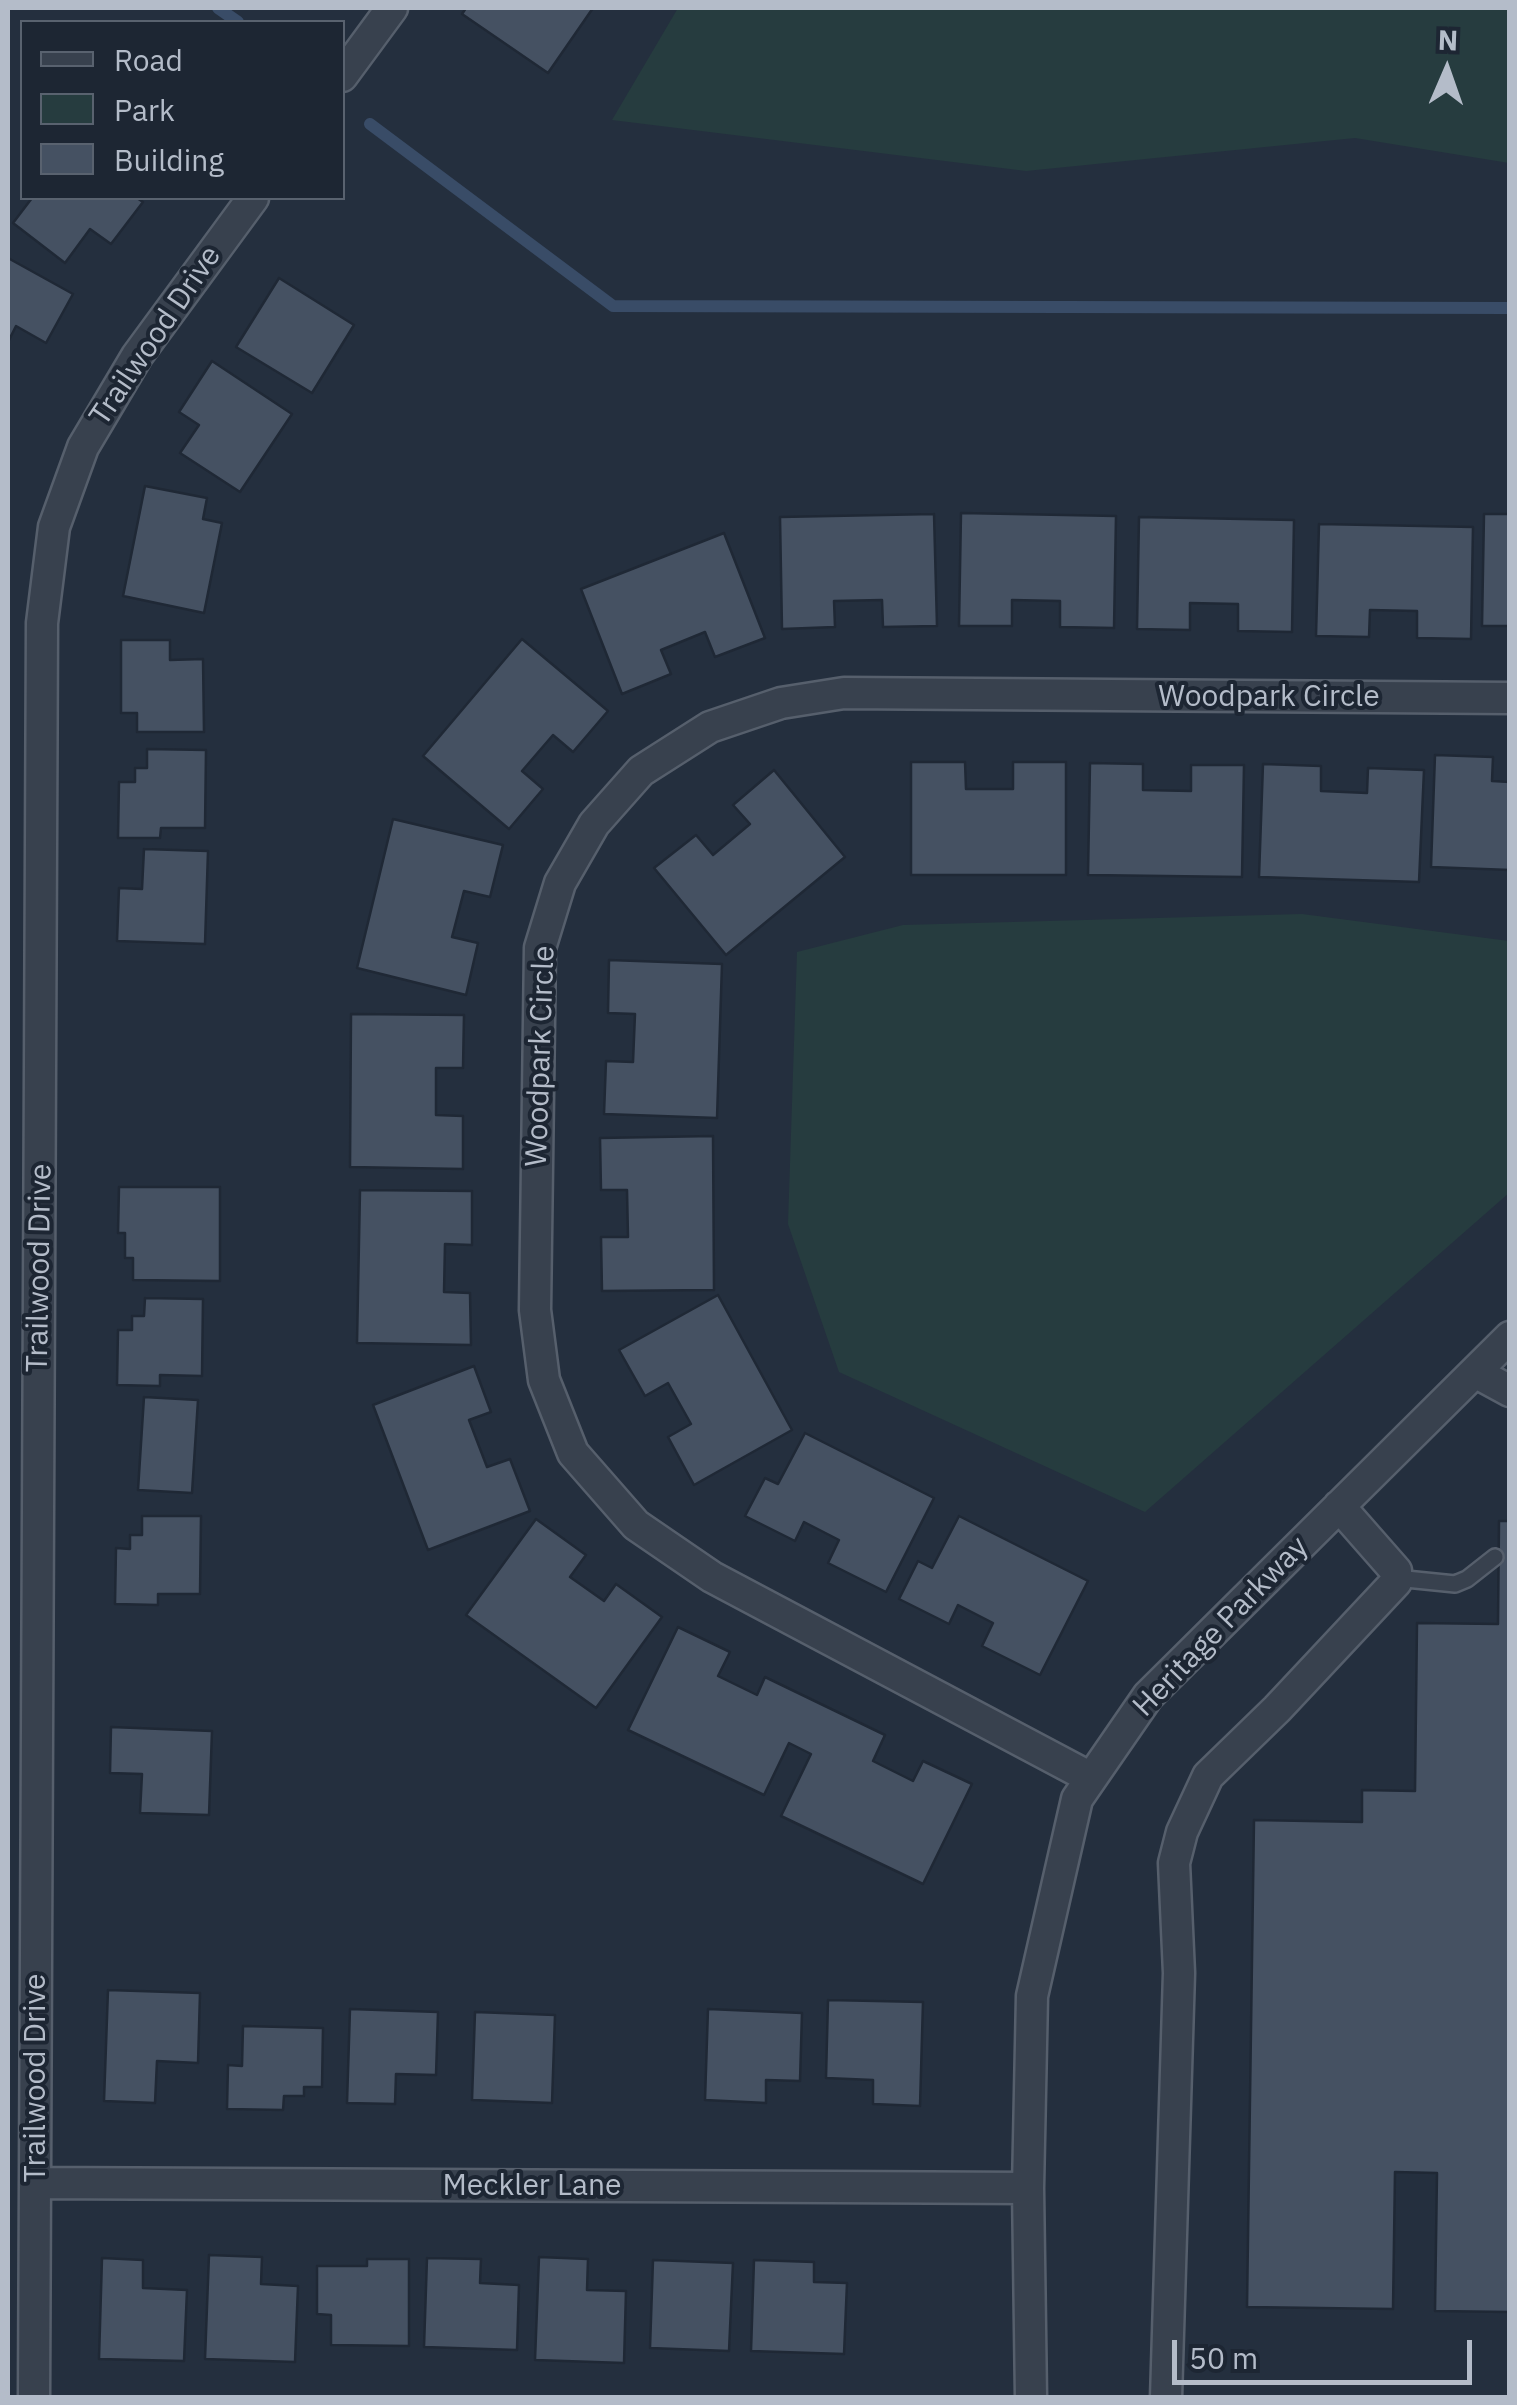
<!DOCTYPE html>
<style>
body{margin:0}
#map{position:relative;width:1517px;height:2405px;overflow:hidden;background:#242f3e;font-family:"IBM Plex Sans",sans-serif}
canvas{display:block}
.frame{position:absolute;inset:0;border:10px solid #b4bcc9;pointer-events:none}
.legend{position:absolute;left:20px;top:20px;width:325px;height:180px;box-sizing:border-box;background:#1d2633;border:2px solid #59626f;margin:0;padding:12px 18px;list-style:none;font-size:30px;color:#b4bcc9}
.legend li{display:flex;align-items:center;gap:20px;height:50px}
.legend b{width:50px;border:2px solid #59626f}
.north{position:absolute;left:1397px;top:20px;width:100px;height:100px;-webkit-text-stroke:8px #1d2633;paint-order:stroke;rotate:2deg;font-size:28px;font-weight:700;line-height:40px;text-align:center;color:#b4bcc9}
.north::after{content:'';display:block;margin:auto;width:35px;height:45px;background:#b4bcc9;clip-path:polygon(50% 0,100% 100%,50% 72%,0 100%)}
.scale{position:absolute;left:1172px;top:2340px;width:300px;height:45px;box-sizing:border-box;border:5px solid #b4bcc9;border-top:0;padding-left:12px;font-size:30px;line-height:35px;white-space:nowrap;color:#b4bcc9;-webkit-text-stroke:8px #1d2633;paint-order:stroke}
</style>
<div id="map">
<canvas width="1517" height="2405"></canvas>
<div class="frame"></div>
<ul class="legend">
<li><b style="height:12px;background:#38414e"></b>Road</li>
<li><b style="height:28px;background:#263c3f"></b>Park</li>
<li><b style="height:28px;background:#455162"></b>Building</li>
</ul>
<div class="north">N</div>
<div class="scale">50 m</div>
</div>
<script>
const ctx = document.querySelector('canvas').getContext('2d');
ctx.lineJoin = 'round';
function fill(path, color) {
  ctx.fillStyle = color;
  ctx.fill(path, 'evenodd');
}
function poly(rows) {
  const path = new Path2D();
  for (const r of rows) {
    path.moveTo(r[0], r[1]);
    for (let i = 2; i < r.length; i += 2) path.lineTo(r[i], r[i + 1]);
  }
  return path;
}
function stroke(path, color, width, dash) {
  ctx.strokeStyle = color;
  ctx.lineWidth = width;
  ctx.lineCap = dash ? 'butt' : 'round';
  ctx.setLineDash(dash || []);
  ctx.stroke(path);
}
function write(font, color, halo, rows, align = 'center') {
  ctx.font = font + ' "IBM Plex Sans",sans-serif';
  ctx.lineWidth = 8;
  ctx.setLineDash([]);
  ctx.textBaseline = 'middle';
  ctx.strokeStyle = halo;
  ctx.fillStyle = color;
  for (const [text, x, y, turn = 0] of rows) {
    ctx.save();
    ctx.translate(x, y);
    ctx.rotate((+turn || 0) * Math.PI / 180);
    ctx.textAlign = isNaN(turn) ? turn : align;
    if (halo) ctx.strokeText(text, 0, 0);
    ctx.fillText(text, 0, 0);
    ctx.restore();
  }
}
fill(poly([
 [678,8,1509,8,1509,163,1355,138,1026,171,612,120],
 [1302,914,1509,941,1509,1193,1145,1512,839,1372,788,1224,797,952,903,925]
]), '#263c3f');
stroke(poly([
 [218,8,238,22],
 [370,124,613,306,1510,308]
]), '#394c67', 12);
const building = poly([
 [466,8,593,8,548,73,462,14,466,8],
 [32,198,137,198,143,202,111,244,90,229,65,263,13,223,32,198],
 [8,258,73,294,46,343,16,326,8,342,8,258],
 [279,278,354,325,312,393,236,347,279,278],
 [212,361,292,414,240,492,180,453,199,425,179,412,212,361],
 [145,486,207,498,203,519,222,523,204,613,123,596,145,486],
 [961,513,1116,516,1114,628,1060,627,1060,601,1012,600,1012,626,959,626,961,513],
 [934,514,937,626,883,627,882,600,834,601,835,627,782,629,780,517,934,514],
 [1484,514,1510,514,1510,626,1482,626,1484,514],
 [1139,517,1294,520,1292,632,1238,631,1238,604,1190,603,1190,630,1137,629,1139,517],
 [1319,524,1473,527,1471,639,1417,638,1417,611,1370,610,1369,637,1316,636,1319,524],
 [724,533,765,638,715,657,705,632,661,650,671,674,622,694,581,589,724,533],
 [522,639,608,711,573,752,553,735,522,771,543,789,509,829,423,756,522,639],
 [121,640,170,640,170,660,203,659,204,732,137,732,137,713,121,713,121,640],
 [147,749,206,750,205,828,161,828,160,838,118,838,119,782,135,782,135,768,147,768,147,749],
 [1435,755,1493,757,1492,781,1510,782,1510,870,1431,867,1435,755],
 [911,762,965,762,966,789,1013,789,1013,762,1066,762,1066,875,911,875,911,762],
 [1090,763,1143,764,1143,790,1191,791,1191,765,1244,765,1242,877,1088,875,1090,763],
 [1263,764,1321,766,1321,791,1367,793,1368,768,1424,770,1419,882,1259,877,1263,764],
 [774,770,845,857,726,955,654,868,696,835,713,855,750,824,733,805,774,770],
 [393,819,503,845,490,897,464,891,452,937,478,943,466,995,357,968,393,819],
 [144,849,208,851,205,944,117,941,119,888,142,889,144,849],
 [609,960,722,964,717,1118,604,1114,606,1061,633,1062,635,1014,608,1013,609,960],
 [351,1014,464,1015,463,1068,436,1068,436,1115,463,1116,463,1169,350,1167,351,1014],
 [713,1136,714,1290,602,1291,601,1237,628,1237,627,1190,601,1190,600,1138,713,1136],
 [119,1187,220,1187,220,1281,133,1280,133,1258,125,1258,125,1233,118,1233,119,1187],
 [360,1190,472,1191,472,1245,445,1244,444,1292,470,1293,471,1345,357,1343,360,1190],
 [718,1295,792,1430,694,1485,668,1437,691,1424,668,1383,645,1396,619,1350,718,1295],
 [145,1298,203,1299,202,1376,160,1375,160,1386,117,1385,118,1330,132,1330,132,1316,144,1316,145,1298],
 [474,1366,491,1412,469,1420,487,1467,510,1459,530,1511,428,1550,373,1405,474,1366],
 [144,1397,198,1400,192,1493,138,1490,144,1397],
 [805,1433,934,1498,886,1592,828,1563,839,1540,804,1522,795,1541,745,1516,765,1478,778,1484,805,1433],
 [142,1516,201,1516,200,1594,158,1594,158,1605,115,1604,116,1548,130,1549,130,1535,142,1535,142,1516],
 [959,1516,1088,1581,1040,1675,982,1646,993,1623,958,1605,949,1624,899,1599,918,1561,932,1568,959,1516],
 [536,1519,586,1555,570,1577,604,1601,616,1584,662,1617,596,1708,466,1615,536,1519],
 [1499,1521,1510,1521,1510,2312,1435,2311,1437,2173,1395,2172,1393,2309,1247,2307,1254,1820,1362,1822,1362,1790,1415,1791,1417,1623,1498,1624,1499,1521],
 [678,1627,730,1652,718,1676,757,1695,765,1677,885,1735,873,1761,913,1781,923,1761,972,1784,923,1884,781,1816,811,1754,789,1743,764,1795,628,1730,678,1627],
 [111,1727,212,1731,209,1815,140,1813,142,1774,110,1773,111,1727],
 [108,1990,200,1993,198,2063,157,2061,155,2103,104,2101,108,1990],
 [828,2000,923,2002,920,2106,873,2104,873,2080,826,2078,828,2000],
 [350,2009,438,2012,436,2075,396,2074,395,2104,347,2103,350,2009],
 [708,2009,802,2013,800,2081,766,2080,766,2103,705,2100,708,2009],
 [475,2012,555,2015,552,2103,472,2100,475,2012],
 [243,2026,323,2028,322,2087,304,2087,304,2096,284,2096,283,2110,227,2109,228,2065,242,2066,243,2026],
 [209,2255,262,2257,261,2284,298,2286,295,2362,205,2359,209,2255],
 [539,2257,588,2259,587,2290,626,2291,624,2363,535,2360,539,2257],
 [102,2258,143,2260,143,2288,187,2290,184,2361,99,2359,102,2258],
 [427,2258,481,2259,480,2283,519,2285,517,2350,424,2347,427,2258],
 [367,2259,409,2259,409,2346,331,2345,331,2315,317,2314,317,2266,367,2266,367,2259],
 [653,2260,733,2263,729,2351,650,2348,653,2260],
 [754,2260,814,2262,814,2282,847,2283,844,2354,751,2351,754,2260]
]);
fill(building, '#455162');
stroke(building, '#1f2835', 2.5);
const lane = poly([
 [1396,1578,1455,1584,1467,1579,1495,1557]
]);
const street = poly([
 [342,76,392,8],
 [1475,1372,1510,1391],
 [1091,1778,712,1577,636,1525,573,1453,544,1380,535,1310,540,948,560,883,594,824,641,771,710,727,781,703,844,693,1510,698],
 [36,2183,1028,2188],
 [34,2398,42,623,54,527,83,447,137,356,253,198],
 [1031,2398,1028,2188,1032,1996,1077,1799,1148,1696,1510,1337],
 [1166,2398,1179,1973,1174,1863,1182,1832,1208,1776,1277,1709,1396,1582,1396,1571,1339,1506]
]);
stroke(lane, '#565f6c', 20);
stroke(street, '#565f6c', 35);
stroke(lane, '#38414e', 15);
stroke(street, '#38414e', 30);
write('30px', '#b4bcc9', '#1d2633', [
 ["Trailwood Drive",156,336,-56],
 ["Woodpark Circle",1269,697],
 ["Woodpark Circle",541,1056,-88],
 ["Trailwood Drive",40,1268,-89],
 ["Heritage Parkway",1221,1627,-46],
 ["Trailwood Drive",36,2078,-90],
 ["Meckler Lane",532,2186]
]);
</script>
